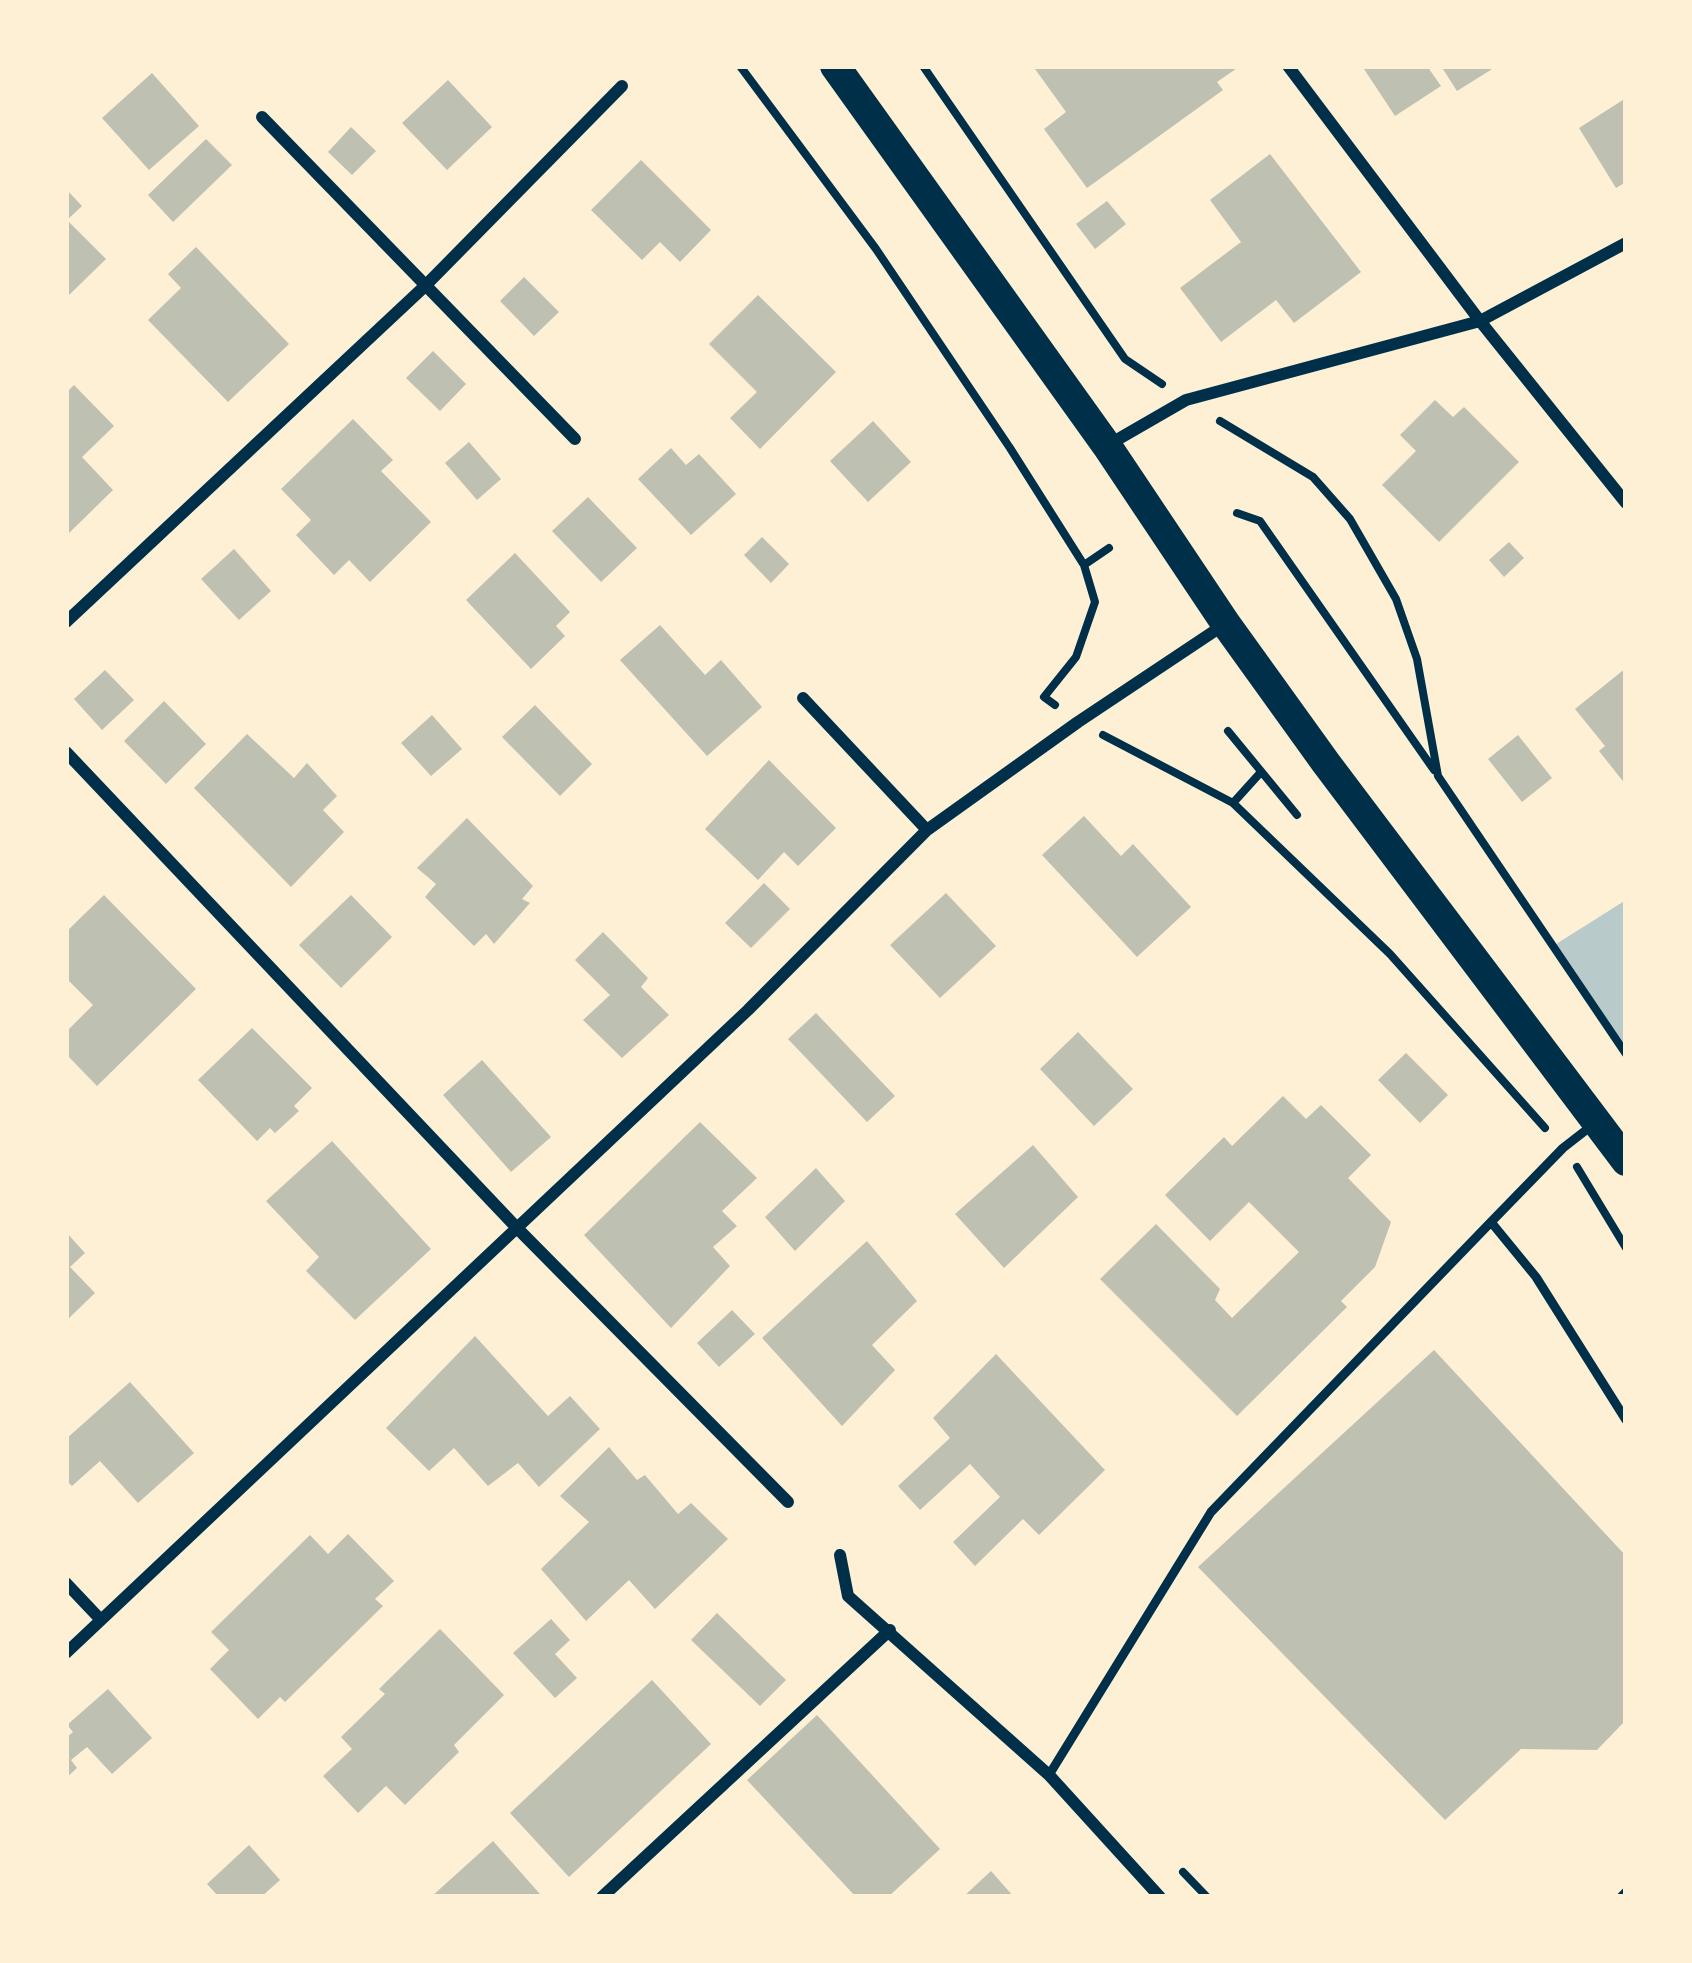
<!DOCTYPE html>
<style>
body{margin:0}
#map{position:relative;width:1692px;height:1963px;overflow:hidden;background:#fdf0d5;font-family:"Fira Sans Condensed",sans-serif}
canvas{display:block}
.frame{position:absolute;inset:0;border:69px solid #fdf0d5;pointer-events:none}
</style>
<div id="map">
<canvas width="1692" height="1963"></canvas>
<div class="frame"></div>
</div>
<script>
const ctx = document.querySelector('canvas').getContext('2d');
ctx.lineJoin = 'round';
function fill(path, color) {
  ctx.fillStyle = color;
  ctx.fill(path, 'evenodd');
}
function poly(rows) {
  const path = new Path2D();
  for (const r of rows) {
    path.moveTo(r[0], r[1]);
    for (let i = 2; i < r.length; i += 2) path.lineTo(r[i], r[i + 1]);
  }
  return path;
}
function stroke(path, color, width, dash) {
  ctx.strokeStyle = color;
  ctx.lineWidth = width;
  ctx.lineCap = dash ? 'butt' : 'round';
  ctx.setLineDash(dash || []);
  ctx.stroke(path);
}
fill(poly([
 [1626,900,1626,1054,1553,946]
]), '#b9caca');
fill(poly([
 [1040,66,1240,66,1217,82,1223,90,1087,188,1044,129,1066,112,1035,69],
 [1362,66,1427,66,1441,86,1395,116],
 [1441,66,1497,66,1457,91],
 [152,73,199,126,149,170,102,118],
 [448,80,492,127,447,170,402,123],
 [1626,98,1626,182,1616,188,1579,128],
 [351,127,376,151,352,175,328,152],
 [206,139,232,165,173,222,148,195],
 [1270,154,1361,272,1294,323,1276,300,1221,342,1180,288,1241,242,1210,200],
 [641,160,711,230,680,262,660,242,642,260,591,210],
 [66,189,82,206,67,220,106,259,66,298],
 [1107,201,1126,224,1095,249,1076,224],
 [196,247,289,344,228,402,148,320,181,288,168,274],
 [524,277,559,312,534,336,500,301],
 [758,295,836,372,760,449,730,418,757,392,709,344],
 [433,351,466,384,440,411,406,378],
 [74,385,114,426,82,457,113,490,66,536,66,393],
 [1435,400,1453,417,1464,407,1519,462,1439,542,1382,485,1416,451,1400,435],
 [353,419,393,460,381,471,431,522,370,582,349,560,334,575,296,535,311,520,281,489],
 [873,421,911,462,868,502,830,461],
 [469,442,501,479,477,500,445,463],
 [671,448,686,465,699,454,736,494,691,535,638,479],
 [588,497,637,548,601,582,552,531],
 [762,537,789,564,771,583,744,555],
 [1509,542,1524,558,1504,577,1489,560],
 [234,549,271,591,239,620,201,579],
 [515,553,570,612,556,626,565,636,531,669,466,600],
 [660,625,705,675,721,660,762,707,707,756,620,660],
 [1626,668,1626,785,1599,751,1605,746,1575,709],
 [105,670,134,700,102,730,74,699],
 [164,701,206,744,166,784,124,741],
 [535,705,592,764,560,796,502,737],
 [432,715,462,749,431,776,401,743],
 [247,734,294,778,307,763,337,796,323,810,344,832,291,887,194,788],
 [1518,735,1552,778,1522,802,1488,759],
 [769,760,836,828,798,866,784,852,758,880,705,829],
 [1084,816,1121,856,1133,844,1191,907,1137,957,1042,855],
 [467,818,533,886,522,899,530,903,494,944,486,934,474,946,425,897,436,884,417,868],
 [764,883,790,909,751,948,725,923],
 [946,893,996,946,940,998,890,945],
 [104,895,196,989,97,1086,66,1054,66,1032,93,1005,66,978,66,932],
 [351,895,392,937,341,988,299,945],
 [603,932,648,978,641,987,669,1015,622,1058,583,1020,610,995,575,960],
 [816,1013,895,1096,867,1122,788,1039],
 [252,1028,312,1088,294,1106,299,1111,275,1133,270,1128,257,1141,198,1080],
 [1078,1032,1133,1089,1094,1126,1040,1069],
 [1406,1053,1448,1095,1420,1123,1378,1080],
 [482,1060,551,1137,511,1172,443,1095],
 [1283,1096,1306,1119,1321,1105,1371,1155,1348,1178,1391,1222,1375,1267,1341,1301,1347,1307,1237,1416,1100,1279,1156,1224,1220,1289,1215,1300,1232,1318,1299,1252,1249,1202,1210,1241,1165,1195,1224,1137,1232,1146],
 [700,1122,757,1178,722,1211,737,1226,713,1247,730,1266,671,1328,584,1235],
 [332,1141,431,1249,355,1320,306,1271,319,1257,266,1201],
 [1033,1145,1078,1197,1004,1268,955,1214],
 [816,1168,845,1201,795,1251,765,1217],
 [66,1232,85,1253,70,1267,95,1293,66,1321],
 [867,1241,917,1301,872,1345,895,1370,842,1426,762,1338],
 [732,1310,755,1334,719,1367,697,1343],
 [475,1336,548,1416,570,1396,600,1429,539,1487,518,1463,488,1486,454,1448,429,1471,386,1428],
 [1434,1350,1626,1556,1626,1720,1597,1750,1521,1749,1445,1820,1198,1567],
 [996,1354,1105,1470,1039,1535,1023,1519,975,1566,953,1542,1000,1497,970,1464,920,1510,898,1486,950,1438,933,1418],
 [130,1382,194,1453,138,1503,100,1461,72,1486,66,1480,66,1439],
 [609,1447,637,1480,645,1475,678,1514,691,1503,728,1539,655,1609,629,1580,586,1621,541,1569,589,1522,560,1496],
 [348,1534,394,1581,375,1599,383,1606,285,1702,280,1697,258,1719,210,1669,229,1650,211,1632,310,1535,328,1554],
 [717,1613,786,1680,760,1706,691,1640],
 [551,1619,570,1640,555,1654,577,1678,555,1698,513,1653],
 [440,1629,504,1695,454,1745,459,1752,405,1805,386,1786,358,1813,323,1776,352,1749,341,1737,385,1694,379,1689],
 [652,1680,711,1744,569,1877,510,1813],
 [108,1689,152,1738,112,1774,87,1747,71,1760,77,1768,66,1778,66,1738,73,1732,67,1725],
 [817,1715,940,1849,888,1897,856,1897,747,1780],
 [493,1841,540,1894,537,1897,431,1897],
 [249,1845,280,1880,261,1897,219,1897,207,1884],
 [991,1871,1014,1897,963,1897]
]), '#bec0b2');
stroke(poly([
 [740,66,876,249,1010,448,1084,565,1095,602,1076,657,1044,697,1055,705],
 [923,66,1125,359,1162,384],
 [1220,421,1313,477,1350,519,1396,599,1417,659,1438,776,1626,1054],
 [1237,513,1260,521,1434,770],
 [1084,565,1109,548],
 [1228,731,1297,815],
 [1103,735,1233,803,1390,954,1545,1128],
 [1233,803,1261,772],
 [1577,1167,1626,1248],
 [1183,1872,1207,1897]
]), '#003049', 8);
stroke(poly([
 [1590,1127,1563,1148,1491,1222,1536,1277,1626,1420],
 [1049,1775,1211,1512,1491,1222],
 [1621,1897,1626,1892]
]), '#003049', 9);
stroke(poly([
 [1288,66,1480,321,1626,503],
 [262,117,575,439],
 [1108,445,1186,400,1480,321,1626,243],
 [66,622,425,286,622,86],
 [803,698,927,830],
 [66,752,517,1228,788,1502],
 [840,1555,848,1596,1049,1775,1160,1897],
 [66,1583,101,1620],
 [66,1653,748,1010,927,830,1078,722,1225,624],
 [602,1897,890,1630]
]), '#003049', 12);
stroke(poly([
 [835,66,1107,446,1226,624,1326,763,1626,1161]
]), '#003049', 30);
</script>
